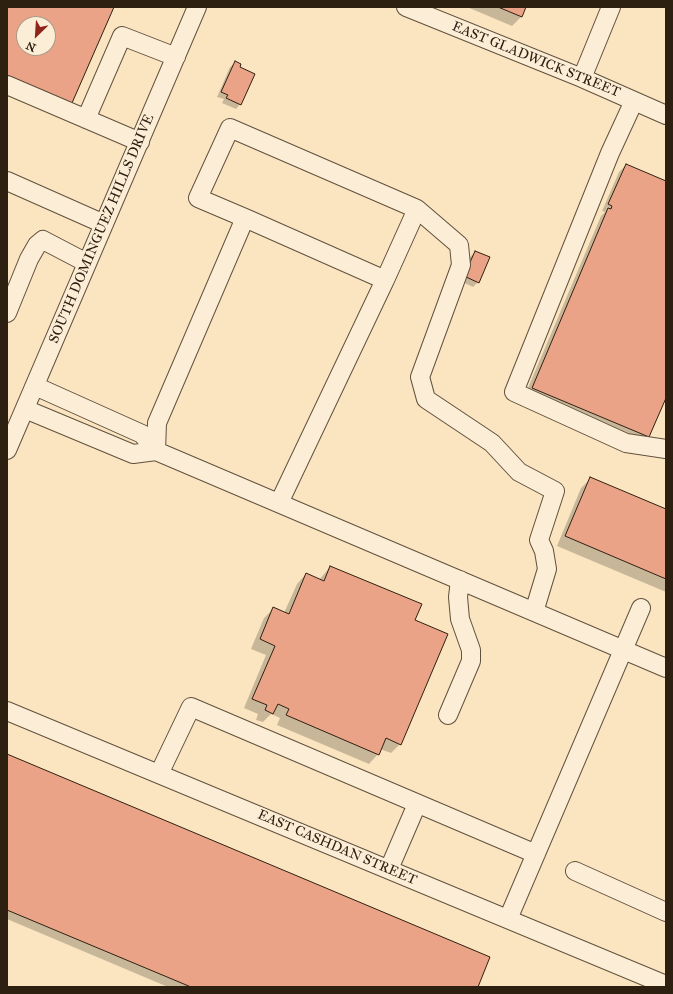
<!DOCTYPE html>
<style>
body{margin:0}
#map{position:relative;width:673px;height:994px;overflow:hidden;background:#fbe4c0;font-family:"IM FELL Great Primer",serif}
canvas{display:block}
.frame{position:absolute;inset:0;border:8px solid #2e2011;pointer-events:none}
.north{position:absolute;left:16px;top:16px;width:40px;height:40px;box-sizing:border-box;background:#fcedd6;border:1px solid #aa9b87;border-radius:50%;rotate:205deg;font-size:11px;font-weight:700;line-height:16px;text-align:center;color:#2e2011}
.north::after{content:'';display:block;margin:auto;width:14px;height:18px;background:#8f2418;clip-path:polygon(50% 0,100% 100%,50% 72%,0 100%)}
</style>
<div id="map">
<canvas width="673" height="994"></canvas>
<div class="frame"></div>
<div class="north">N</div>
</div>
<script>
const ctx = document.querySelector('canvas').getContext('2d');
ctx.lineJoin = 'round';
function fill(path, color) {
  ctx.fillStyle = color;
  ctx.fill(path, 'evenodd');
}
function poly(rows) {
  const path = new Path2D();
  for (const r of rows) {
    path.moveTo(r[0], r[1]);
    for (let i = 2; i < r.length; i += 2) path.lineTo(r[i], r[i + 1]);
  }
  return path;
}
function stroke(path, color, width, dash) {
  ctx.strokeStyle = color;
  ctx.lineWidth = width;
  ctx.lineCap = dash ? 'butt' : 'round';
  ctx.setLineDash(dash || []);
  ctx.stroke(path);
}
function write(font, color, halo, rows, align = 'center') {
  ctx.font = font + ' "IM FELL Great Primer",serif';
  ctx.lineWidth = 3.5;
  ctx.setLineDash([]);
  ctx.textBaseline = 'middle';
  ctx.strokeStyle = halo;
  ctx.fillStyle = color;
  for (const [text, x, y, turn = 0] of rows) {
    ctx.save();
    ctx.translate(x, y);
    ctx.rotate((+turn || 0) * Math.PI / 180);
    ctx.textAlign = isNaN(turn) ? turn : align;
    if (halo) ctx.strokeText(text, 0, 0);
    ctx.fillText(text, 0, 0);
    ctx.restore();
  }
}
fill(poly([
 [7,7,112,7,72,102,64,109,7,85],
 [24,24,48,24,48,48,24,48],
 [467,7,525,7,521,17,512,26],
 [235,63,240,104,236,109,222,103,224,99,217,97,230,67],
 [626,165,666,187,666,395,648,437,641,444,525,395,601,216,605,212,602,211,619,172],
 [476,252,478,282,473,287,460,281,471,256],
 [591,478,666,510,666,592,557,546,581,488],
 [330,567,413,621,400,744,391,753,380,749,378,754,369,764,277,725,280,718,271,714,263,722,256,720,258,714,244,708,266,655,251,649,264,618,274,608,284,613,297,584,306,574,319,580],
 [7,755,477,987,168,987,7,919]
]), '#0003');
const building = poly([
 [7,7,114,7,72,103,7,75,7,7],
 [24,24,48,24,48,48,24,48,24,24],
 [498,7,526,7,522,17,498,7],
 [235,61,241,64,240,67,255,74,241,105,226,98,228,95,221,92,235,61],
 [626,164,666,181,666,398,649,437,532,388,608,208,611,209,612,206,608,204,626,164],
 [475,251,490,257,479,283,464,276,475,251],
 [590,477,666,509,666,579,565,536,590,477],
 [330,566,422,604,415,620,448,634,401,745,386,738,379,755,286,715,289,709,278,704,273,714,265,710,267,705,252,699,275,646,260,639,273,607,289,614,306,573,324,581,330,566],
 [7,754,490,957,478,987,191,987,7,910,7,754]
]);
fill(building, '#eaa386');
stroke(building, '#2e2011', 1);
const minor = poly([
 [406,7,582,78,666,115],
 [582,78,611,7],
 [7,85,140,142],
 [634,101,610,153,514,392,626,443,666,449],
 [86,119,122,36,176,57],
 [7,181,104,224],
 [417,209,459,245,461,265,420,377,426,399,492,443,519,472,555,491,539,540,544,551,547,569,534,612],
 [7,313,29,259,37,245,43,240,87,263],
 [35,386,142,434,156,451,666,668],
 [25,409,133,454,156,451],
 [7,450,197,7],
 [156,451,157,423,245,218,198,198,230,128,417,209,385,280,245,218],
 [279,503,385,280],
 [7,711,666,985],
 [448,715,471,661,471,650,460,619,458,597,460,580],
 [159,774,191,707,536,854],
 [389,869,417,804],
 [575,871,666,912],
 [508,919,641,608]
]);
stroke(minor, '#61513d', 20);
stroke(minor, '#fcedd6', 18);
write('14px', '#2e2011', '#fcedd6', [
 ["EAST GLADWICK STREET",536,60,22],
 ["SOUTH DOMINGUEZ HILLS DRIVE",102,229,-67],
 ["EAST CASHDAN STREET",337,848,23]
]);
</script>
